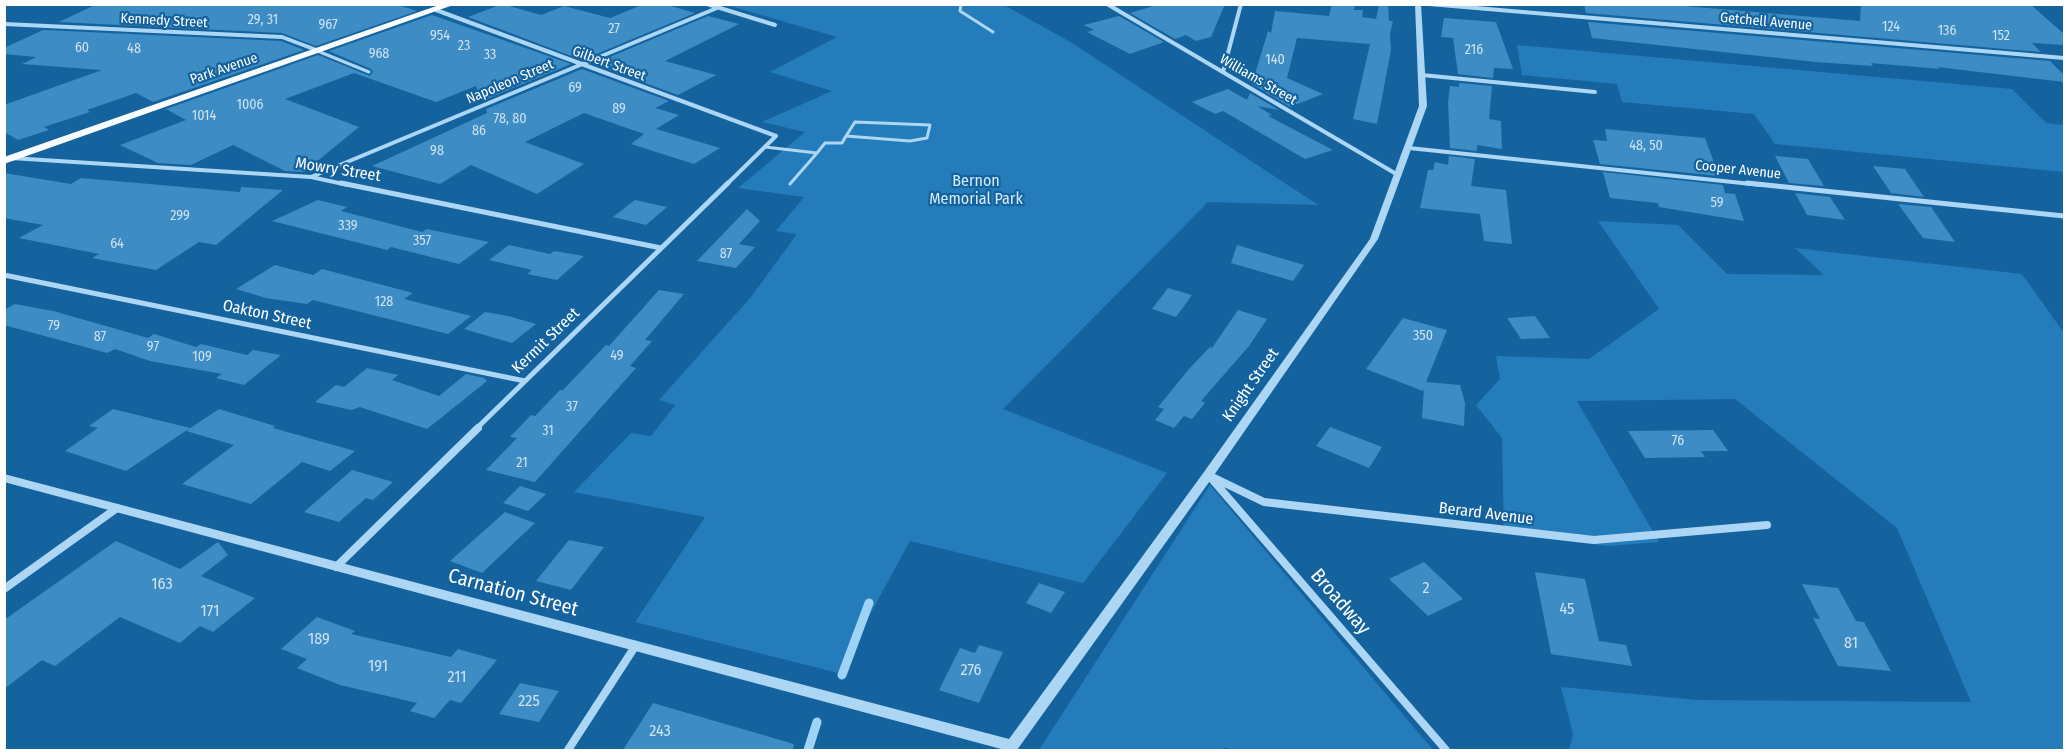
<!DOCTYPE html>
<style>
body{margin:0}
#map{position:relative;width:2069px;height:755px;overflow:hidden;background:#15639e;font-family:"Fira Sans Condensed",sans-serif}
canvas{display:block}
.frame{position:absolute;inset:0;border:6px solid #fff;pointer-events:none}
</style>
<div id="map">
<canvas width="2069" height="755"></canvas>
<div class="frame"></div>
</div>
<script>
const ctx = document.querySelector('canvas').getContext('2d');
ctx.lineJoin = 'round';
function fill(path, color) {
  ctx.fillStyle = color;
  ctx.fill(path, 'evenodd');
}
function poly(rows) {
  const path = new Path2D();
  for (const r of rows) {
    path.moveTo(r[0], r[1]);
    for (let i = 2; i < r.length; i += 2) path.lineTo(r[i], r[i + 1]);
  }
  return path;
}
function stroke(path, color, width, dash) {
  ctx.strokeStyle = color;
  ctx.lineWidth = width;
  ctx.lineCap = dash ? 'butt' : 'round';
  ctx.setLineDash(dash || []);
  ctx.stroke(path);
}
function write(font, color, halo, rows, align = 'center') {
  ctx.font = font + ' "Fira Sans Condensed",sans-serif';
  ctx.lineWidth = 4.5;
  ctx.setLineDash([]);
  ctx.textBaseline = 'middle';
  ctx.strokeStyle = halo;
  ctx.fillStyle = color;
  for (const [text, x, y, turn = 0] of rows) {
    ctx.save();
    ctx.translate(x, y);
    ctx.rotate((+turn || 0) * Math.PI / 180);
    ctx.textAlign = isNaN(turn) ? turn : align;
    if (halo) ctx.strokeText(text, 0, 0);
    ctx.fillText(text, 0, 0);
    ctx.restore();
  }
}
fill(poly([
 [727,5,1004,5,1072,43,1318,205,1208,202,1003,409,1167,473,1083,583,910,541,838,673,635,622,705,517,574,492,631,433,651,436,675,405,659,400,751,297,797,234,776,231,804,197,738,188,805,132,762,122,832,91,770,72,837,37],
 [1517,45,2012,89,2046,123,2064,125,2064,172,1775,144,1754,114,1622,102,1617,84,1522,75],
 [1598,221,1678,225,1727,274,1824,275,1795,248,2022,274,2064,333,2064,750,1569,750,1573,734,1561,687,1697,700,1971,702,1897,528,1735,399,1577,401,1659,542,1608,546,1504,534,1502,438,1476,405,1500,379,1496,356,1589,359,1659,309],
 [1210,485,1433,750,1231,750,1225,747,1224,750,1039,750]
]), '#247cba');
stroke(poly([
 [842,675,869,603],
 [808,750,817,722]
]), '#9fd3f6', 9);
fill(poly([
 [97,4,395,4,417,11,316,46,282,33,59,22],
 [502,4,541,15,564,6,610,18,644,4,664,4,695,13,582,60,468,17],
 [1160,4,1225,4,1211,37,1196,41,1186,35,1175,39,1130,13],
 [1332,4,1355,4,1354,10,1363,10,1362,17,1376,19,1379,4,1388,4,1389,21,1393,21,1390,34,1391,50,1377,124,1353,119,1370,44,1297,38,1287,78,1323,94,1290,107,1252,84,1268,31,1271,33,1275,11,1329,16],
 [1584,4,1661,4,1860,21,1861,4,2030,4,2064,34,2064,45,2032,43,2041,52,1586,13],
 [432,15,571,64,482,101,476,86,436,102,354,73,285,99,359,127,304,172,285,171,233,145,191,165,158,163,120,145,186,120,166,109,318,55,370,76,373,72,371,69,329,51],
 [708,16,739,24,665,61,716,75,678,95,593,64],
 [1119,16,1164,42,1130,54,1087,32,1094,30,1084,25],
 [1444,18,1496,22,1513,69,1494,68,1493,78,1458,74,1453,38,1441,37],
 [1588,22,2050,61,2064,75,2064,82,1937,67,1940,69,1871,63,1873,66,1816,62,1592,38],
 [43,30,281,41,304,50,153,102,136,93,87,110,90,112,44,127,49,130,18,140,4,132,4,105,102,70,22,64,36,57,4,54,4,48],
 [582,69,669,101,655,108,679,115,656,129,720,148,694,164,631,144,644,134,584,113,525,142,584,164,537,194,471,165,440,184,372,166,487,113,486,109],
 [1459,83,1492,86,1489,119,1501,121,1502,149,1477,145,1477,151,1450,148,1448,102,1450,86,1459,87],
 [1228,89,1247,100,1250,93,1279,110,1257,106,1272,115,1268,116,1333,150,1305,159,1223,111,1215,114,1192,102],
 [1605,129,1705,138,1719,176,1600,164,1593,140,1607,141],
 [1449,156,1475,159,1471,186,1506,190,1512,244,1484,241,1480,214,1420,208,1428,170,1433,170,1435,162,1448,165],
 [1775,156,1808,159,1824,186,1789,183],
 [1873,166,1905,169,1924,197,1891,193],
 [1603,172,1723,185,1725,193,1735,194,1744,221,1659,207,1658,203,1610,198],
 [4,173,71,184,81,178,240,192,241,187,283,190,216,245,199,242,156,270,92,258,99,254,19,238,43,225,4,218],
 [1795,193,1830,197,1845,220,1807,215],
 [318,200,347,207,341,211,422,232,427,229,489,242,459,264,391,247,387,250,272,221],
 [635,200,667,207,646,225,613,217],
 [1898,204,1931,207,1955,242,1923,238],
 [747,209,760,221,739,244,755,247,736,268,697,261],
 [509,245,550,254,554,251,584,256,557,280,527,274,532,270,489,260],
 [1237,245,1304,265,1293,281,1231,263],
 [275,265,313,275,322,269,413,293,404,299,471,316,448,334,313,300,307,304,266,298,236,289],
 [1168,288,1192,295,1176,317,1152,309],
 [659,290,684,294,645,340,652,341,630,366,636,368,535,482,486,470,517,438,510,437,531,415,535,416,560,390,563,390,606,345,609,346],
 [15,304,53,311,148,338,154,334,196,347,201,344,247,355,253,350,281,355,244,385,216,378,222,374,150,361,115,349,107,353,4,325,4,310],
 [1238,310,1267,319,1249,346,1201,401,1205,403,1192,419,1184,416,1174,428,1155,420,1164,409,1158,407,1189,369,1210,347,1212,348],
 [485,312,508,316,536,324,512,343,464,329],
 [1535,316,1550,338,1521,339,1507,318],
 [1403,318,1447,330,1426,382,1460,385,1465,403,1464,426,1422,418,1424,388,1423,391,1366,369],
 [367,368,398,375,392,380,439,396,466,374,484,378,487,381,427,429,360,407,351,410,315,402,336,385,344,387],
 [113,409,190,428,126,471,65,451,98,428,89,426],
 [219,409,275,426,273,428,355,451,330,471,302,462,251,504,182,484,234,445,186,431],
 [1330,427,1382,447,1369,468,1316,446],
 [1713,430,1728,451,1701,451,1705,457,1645,458,1628,431],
 [352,470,393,482,373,500,366,498,339,522,304,512],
 [520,486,546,494,528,511,503,503],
 [505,512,535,523,482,573,450,561],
 [569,540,604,547,571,590,536,581],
 [116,541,180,569,218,542,228,555,201,576,255,598,213,632,200,626,180,643,120,617,55,666,42,660,4,689,4,620],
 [1424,562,1463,599,1428,616,1389,579],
 [1535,572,1585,579,1599,641,1626,645,1632,666,1551,654],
 [1039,583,1065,592,1051,613,1026,603],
 [1802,584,1838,588,1856,621,1864,622,1891,671,1838,666,1813,618,1820,619],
 [317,617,355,631,351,634,451,657,458,649,497,660,461,703,450,700,434,718,410,711,417,703,340,685,297,668,307,659,281,649],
 [979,645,1003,652,979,703,939,690,960,648,975,653],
 [520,683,559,691,539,722,499,714],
 [653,703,794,744,793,750,623,750]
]), '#3d8cc4');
stroke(poly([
 [961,4,960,11,993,32],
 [320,52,369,72],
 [855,122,930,125,927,138,910,141,846,136,855,122],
 [765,147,817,153,790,184],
 [817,153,825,143,842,143,846,136]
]), '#acd6f3', 3);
stroke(poly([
 [707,4,775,25],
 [1107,4,1398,175],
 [1429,4,2064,58],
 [436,10,776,136,726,185],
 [4,24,282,37,319,51],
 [1223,72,1241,4],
 [1422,75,1595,92],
 [1409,148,1761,185],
 [11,158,311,177,348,185],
 [311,177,717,8]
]), '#acd6f3', 4);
stroke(poly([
 [341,183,661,248],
 [1747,183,2064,216],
 [4,275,525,381],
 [476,429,728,183]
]), '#acd6f3', 5);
stroke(poly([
 [1208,475,1264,502,1594,540,1767,525],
 [1211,478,1446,750],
 [336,567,478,428],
 [4,589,117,508],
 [568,750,636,645]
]), '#acd6f3', 8);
fill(poly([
 [1415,4,1421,4,1427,106,1378,239,1212,478,1017,750,1005,750,4,482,4,474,1009,739,1204,472,1370,239,1419,106,1415,4]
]), '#acd6f3');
fill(poly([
 [442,4,456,4,4,164,4,157,442,4]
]), '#f8fcff');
write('14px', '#cee2f0', null, [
 ["29, 31",263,20],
 ["967",328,25],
 ["124",1891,27],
 ["27",614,29],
 ["136",1947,31],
 ["954",440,36],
 ["152",2001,36],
 ["23",464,46],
 ["60",82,48],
 ["48",134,49],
 ["216",1474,50],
 ["968",379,54],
 ["33",490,55],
 ["140",1275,60],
 ["69",575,88],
 ["1006",250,105],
 ["89",619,109],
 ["1014",204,116],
 ["78, 80",510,119],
 ["86",479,131],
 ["48, 50",1646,146],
 ["98",437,151],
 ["59",1717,203],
 ["299",180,216],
 ["339",348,226],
 ["357",422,241],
 ["64",117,244],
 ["87",726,254],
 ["128",384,302],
 ["79",54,326],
 ["350",1423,336],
 ["87",100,337],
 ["97",153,347],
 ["49",617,356],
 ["109",202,357],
 ["37",572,407],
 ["31",548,431],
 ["76",1678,441],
 ["21",522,463]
]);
write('14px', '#fff', '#15639e', [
 ["Kennedy Street",164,21,3],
 ["Getchell Avenue",1766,22,5],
 ["Gilbert Street",609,64,20],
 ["Park Avenue",224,69,-19],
 ["Williams Street",1258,80,30],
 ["Napoleon Street",510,82,-23],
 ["Cooper Avenue",1738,170,6]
]);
write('16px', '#fff', '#15639e', [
 ["Mowry Street",338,170,9],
 ["Oakton Street",267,315,12],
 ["Kermit Street",546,341,-44],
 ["Knight Street",1251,385,-55],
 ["Berard Avenue",1486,514,7]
]);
write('16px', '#d5ecfd', '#15639e', [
 ["Bernon",976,182],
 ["Memorial Park",976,200]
]);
write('16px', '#cee2f0', null, [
 ["163",162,585],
 ["2",1426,589],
 ["45",1567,610],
 ["171",210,612],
 ["189",319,640],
 ["81",1851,644],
 ["191",378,667],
 ["276",971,671],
 ["211",457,678],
 ["225",529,702],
 ["243",660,732]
]);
write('20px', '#fff', '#15639e', [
 ["Carnation Street",513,593,15],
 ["Broadway",1340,602,49]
]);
</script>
